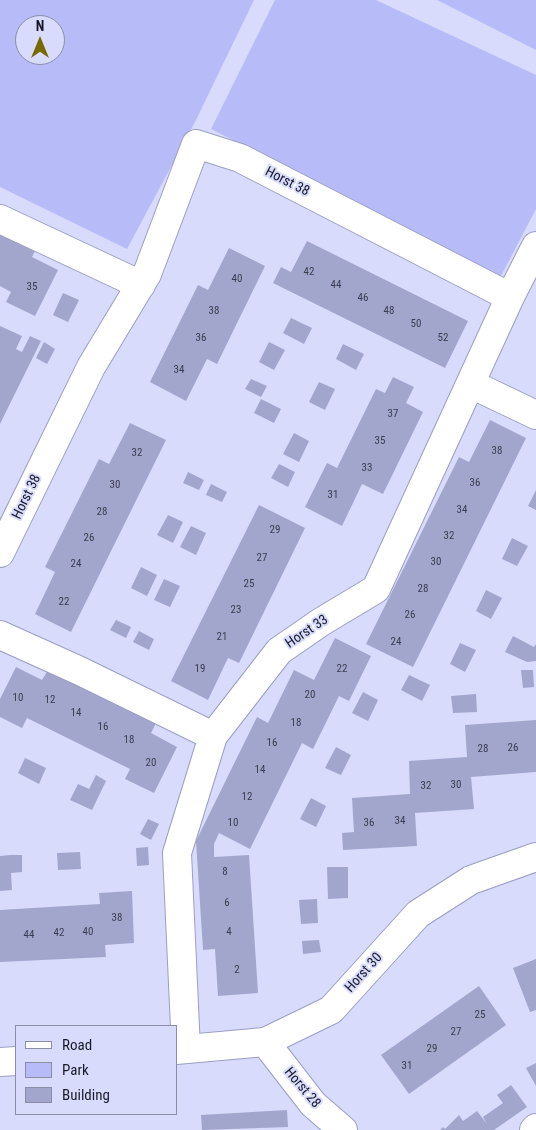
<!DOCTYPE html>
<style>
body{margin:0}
#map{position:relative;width:536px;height:1130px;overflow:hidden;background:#d8dbfc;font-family:"Roboto Condensed",sans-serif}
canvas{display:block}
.legend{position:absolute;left:15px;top:1025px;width:162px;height:90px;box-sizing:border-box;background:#d8dbfc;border:1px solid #8b8da7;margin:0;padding:6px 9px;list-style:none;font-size:15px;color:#181928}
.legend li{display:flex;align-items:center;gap:10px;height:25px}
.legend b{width:25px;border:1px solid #8b8da7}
.north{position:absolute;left:15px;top:15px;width:50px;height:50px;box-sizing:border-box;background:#d8dbfc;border:1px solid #8b8da7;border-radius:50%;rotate:0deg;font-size:14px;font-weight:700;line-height:20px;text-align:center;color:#181928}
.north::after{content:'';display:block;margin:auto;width:18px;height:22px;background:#776900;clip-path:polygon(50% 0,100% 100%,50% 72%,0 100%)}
</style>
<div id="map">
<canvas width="536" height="1130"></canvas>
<ul class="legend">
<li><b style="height:6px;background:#fff"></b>Road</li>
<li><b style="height:14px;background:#b7bcf8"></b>Park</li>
<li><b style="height:14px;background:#a2a6cd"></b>Building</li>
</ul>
<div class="north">N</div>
</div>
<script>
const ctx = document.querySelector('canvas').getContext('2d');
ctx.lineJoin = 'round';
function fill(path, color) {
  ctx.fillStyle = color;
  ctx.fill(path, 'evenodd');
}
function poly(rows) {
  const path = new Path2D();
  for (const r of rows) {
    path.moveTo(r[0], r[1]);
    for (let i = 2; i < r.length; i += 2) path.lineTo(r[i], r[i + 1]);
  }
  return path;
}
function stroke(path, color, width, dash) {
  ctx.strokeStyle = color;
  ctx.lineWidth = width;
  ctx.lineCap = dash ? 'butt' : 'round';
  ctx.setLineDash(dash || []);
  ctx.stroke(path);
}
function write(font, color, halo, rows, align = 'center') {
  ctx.font = font + ' "Roboto Condensed",sans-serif';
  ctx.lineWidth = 4;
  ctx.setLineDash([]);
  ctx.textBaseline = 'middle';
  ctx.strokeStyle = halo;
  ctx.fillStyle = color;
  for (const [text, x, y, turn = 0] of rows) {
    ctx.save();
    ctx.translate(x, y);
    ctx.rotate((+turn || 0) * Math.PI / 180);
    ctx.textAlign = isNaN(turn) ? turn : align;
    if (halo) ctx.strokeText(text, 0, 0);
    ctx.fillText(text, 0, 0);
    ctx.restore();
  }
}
fill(poly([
 [0,0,254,0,196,120,127,249,0,187],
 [25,25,55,25,55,55,25,55],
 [275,0,376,0,536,75,536,209,501,276,211,129],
 [437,0,536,0,536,50]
]), '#b7bcf8');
fill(poly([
 [0,229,37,247,32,257,58,270,35,316,6,302,11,292,0,286],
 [307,241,468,321,445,368,273,283,281,267,291,272],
 [229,248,265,266,217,364,207,359,186,401,150,382,198,285,208,290],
 [63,293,79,300,68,322,53,315],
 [291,318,312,328,304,344,283,333],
 [0,326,22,336,16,349,22,352,30,336,41,341,0,424],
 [44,342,55,349,47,364,36,358],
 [269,342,285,350,274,370,259,362],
 [343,344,364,354,356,370,336,359],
 [393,377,414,387,406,403,423,412,383,494,362,484,342,526,305,507,327,463,337,468,376,389,385,393],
 [251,379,267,386,261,397,245,389],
 [319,382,335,389,325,410,309,402],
 [261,399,281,409,274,423,254,413],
 [490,420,526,438,413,667,366,644,459,457,469,462],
 [130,423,166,440,71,632,35,614,55,572,45,567,99,459,109,464],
 [294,433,309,441,299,462,283,454],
 [279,464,295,472,288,487,271,478],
 [188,472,204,480,199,490,183,483],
 [211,484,227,492,222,502,206,495],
 [536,490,536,510,528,506],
 [259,505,305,528,239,663,228,658,208,700,171,681],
 [168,515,183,522,173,543,157,535],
 [191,526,206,533,196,555,180,547],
 [512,538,528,546,517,566,502,559],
 [141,567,157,575,147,596,131,588],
 [164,579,180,586,170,607,154,600],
 [486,590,502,598,491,619,476,611],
 [116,620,131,627,126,638,110,630],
 [139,631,154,639,149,650,133,642],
 [513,636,534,647,536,644,536,661,527,662,505,652],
 [335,638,371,656,349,701,339,696,313,749,302,743,250,849,219,833,214,844,214,857,249,855,258,993,218,996,215,949,203,950,196,841,257,717,268,723,294,670,314,680],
 [460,643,476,650,465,672,450,664],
 [16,667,42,680,48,670,156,723,151,733,177,747,154,793,125,779,130,769,27,718,22,728,0,717,0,699],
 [521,670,533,670,534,687,523,688],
 [409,675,430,685,422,701,401,690],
 [363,692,378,700,368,721,352,713],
 [476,694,477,712,453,713,451,696],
 [536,720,536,772,471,777,474,809,415,813,417,846,343,850,342,833,354,832,352,798,410,794,409,761,467,757,465,725],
 [336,747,351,755,341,775,325,768],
 [25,758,46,768,39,784,18,773],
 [96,775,106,781,92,810,70,800,78,784,89,789],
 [311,798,326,806,316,827,300,819],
 [148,819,159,824,151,840,140,834],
 [148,847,149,865,137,866,136,848],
 [80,852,81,869,58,870,57,853],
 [10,855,22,855,22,872,11,873,12,890,0,891,0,856],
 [327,867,348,867,348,898,328,899],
 [132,891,134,943,105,945,106,957,0,962,0,910,100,904,99,893],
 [317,899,318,923,301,924,299,900],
 [319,940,321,952,303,954,302,941],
 [536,959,536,1010,530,1012,513,968],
 [479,986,506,1025,409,1094,381,1055],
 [536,1063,536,1086,526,1068],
 [511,1085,527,1107,494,1130,440,1130,443,1127,445,1129,459,1115,463,1121,477,1111,487,1124,483,1117,503,1103,497,1095],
 [287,1110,288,1127,202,1130,201,1115]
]), '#a2a6cd');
const minor = poly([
 [0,219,141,285],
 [471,384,536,415],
 [0,553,91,367,147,274,196,144,240,158,510,297],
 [0,635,80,671,213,736],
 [265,1042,313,1104,343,1130],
 [186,1049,177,853,213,736,279,651,321,622,376,589,510,297,536,246],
 [534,1130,536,1128]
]);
const tertiary = poly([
 [176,1050,265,1042,331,1010,418,914,471,880,536,857],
 [0,1062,16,1061]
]);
stroke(minor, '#9b9ec5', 30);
stroke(tertiary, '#9b9ec5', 30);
stroke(minor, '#fff', 28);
stroke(tertiary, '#fff', 28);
write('11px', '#3a3c51', null, [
 ["42",309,272],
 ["40",237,279],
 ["44",336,285],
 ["35",32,287],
 ["46",363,298],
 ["38",214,311],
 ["48",389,311],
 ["50",416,324],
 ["36",201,338],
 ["52",443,338],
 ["34",179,370],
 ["37",393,414],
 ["35",380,441],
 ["38",497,451],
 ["32",137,453],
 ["33",367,468],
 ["36",475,483],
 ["30",115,485],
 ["31",333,495],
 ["34",462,510],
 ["28",102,512],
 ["29",275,530],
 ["32",449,536],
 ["26",89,538],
 ["27",262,558],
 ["30",436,562],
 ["24",76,564],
 ["25",249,584],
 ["28",423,589],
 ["22",64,602],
 ["23",236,610],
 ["26",410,615],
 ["21",222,637],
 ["24",396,642],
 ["19",200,669],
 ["22",342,669],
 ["20",310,695],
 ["10",18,698],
 ["12",50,700],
 ["14",76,713],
 ["18",296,723],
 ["16",103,727],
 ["18",129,740],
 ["16",272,743],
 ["26",513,748],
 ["28",483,749],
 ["20",151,763],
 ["14",260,770],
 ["30",456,785],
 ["32",426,786],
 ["12",247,797],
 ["34",400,821],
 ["10",233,823],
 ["36",369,823],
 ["8",225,872],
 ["6",227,903],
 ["38",117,918],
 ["40",88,932],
 ["4",229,932],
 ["42",59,933],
 ["44",29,935],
 ["2",237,970],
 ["25",480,1015],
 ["27",456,1032],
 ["29",432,1049],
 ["31",407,1066]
]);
write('14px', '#181928', '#d8dbfc', [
 ["Horst 38",287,182,27],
 ["Horst 38",27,497,-64],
 ["Horst 33",307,632,-34],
 ["Horst 30",364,973,-48],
 ["Horst 28",302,1088,50]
]);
</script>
